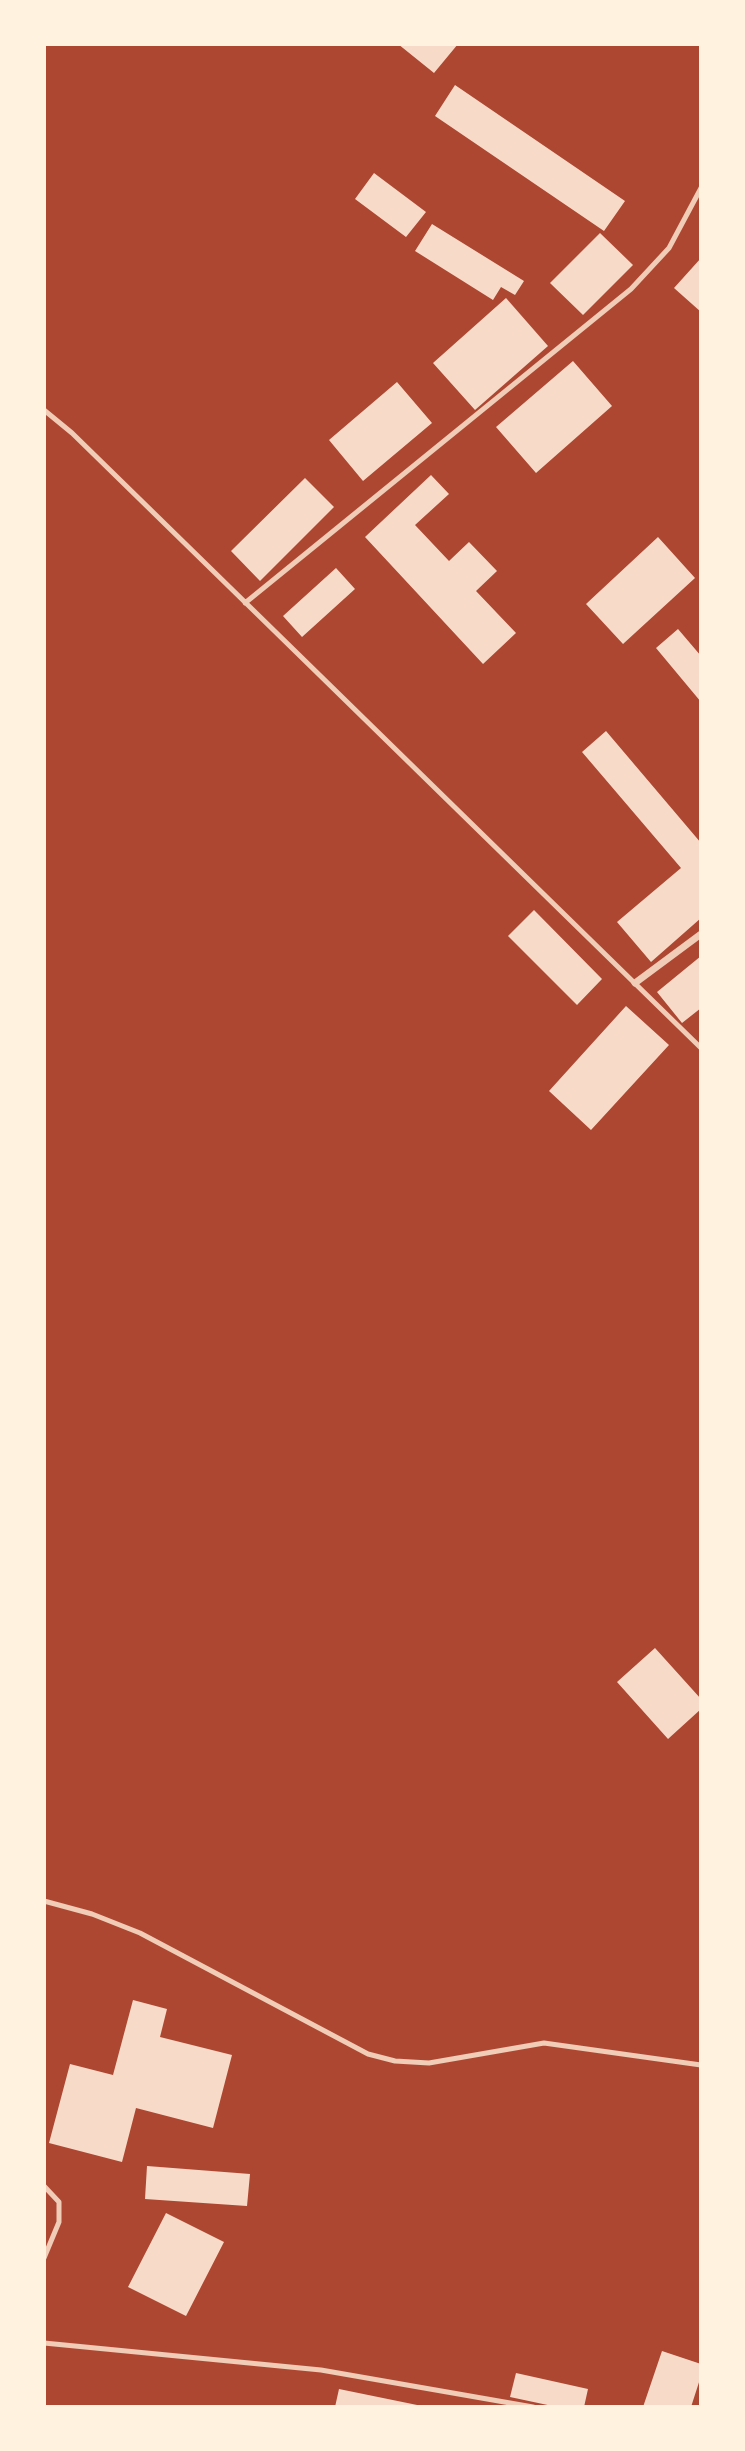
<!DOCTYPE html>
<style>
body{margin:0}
#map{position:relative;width:745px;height:2451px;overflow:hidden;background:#c8553d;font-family:"PT Sans Narrow",sans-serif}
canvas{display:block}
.frame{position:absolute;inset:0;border:46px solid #fff3e0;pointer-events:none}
</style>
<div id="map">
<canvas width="745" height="2451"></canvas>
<div class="frame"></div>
</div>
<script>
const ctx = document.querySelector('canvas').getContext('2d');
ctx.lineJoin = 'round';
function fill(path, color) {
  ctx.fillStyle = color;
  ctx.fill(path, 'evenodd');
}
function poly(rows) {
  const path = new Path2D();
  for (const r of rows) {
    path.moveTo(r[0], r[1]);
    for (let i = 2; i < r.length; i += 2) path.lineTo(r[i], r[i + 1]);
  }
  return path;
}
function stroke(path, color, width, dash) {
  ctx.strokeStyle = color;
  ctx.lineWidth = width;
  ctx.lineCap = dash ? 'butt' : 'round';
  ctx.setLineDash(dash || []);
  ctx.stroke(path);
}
fill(poly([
 [44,44,701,44,701,2407,44,2407]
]), '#ae4732');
fill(poly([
 [398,44,458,44,434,73],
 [455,85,625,201,604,231,435,116],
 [374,173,426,212,406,237,355,199],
 [432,224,524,281,515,295,501,287,493,300,415,251],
 [600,233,633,265,583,315,550,283],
 [701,258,701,312,674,288],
 [506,298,548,346,475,410,433,363],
 [573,361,612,406,536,473,496,427],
 [397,382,432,423,363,481,329,440],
 [431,475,449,494,415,525,449,561,469,542,497,571,476,591,516,633,483,664,365,537],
 [305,478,334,507,260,581,231,551],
 [658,537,695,578,623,644,586,604],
 [336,568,355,589,302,637,283,616],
 [678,629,701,656,701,702,656,648],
 [606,731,701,843,701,918,651,962,617,922,681,868,582,752],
 [534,910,602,979,577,1005,508,936],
 [701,956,701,1008,682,1023,657,992],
 [626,1006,669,1045,591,1130,549,1091],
 [655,1648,701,1699,701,1709,668,1739,617,1682],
 [133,2000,167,2009,160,2037,232,2055,213,2128,136,2108,122,2162,49,2143,70,2064,113,2075],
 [147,2166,250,2174,247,2206,145,2199],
 [166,2213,224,2242,186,2316,128,2287],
 [662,2351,701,2364,701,2376,691,2407,643,2407],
 [516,2373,588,2389,584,2407,557,2407,510,2397],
 [339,2389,422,2406,422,2407,335,2407]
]), '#f7dbc8');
stroke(poly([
 [44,410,72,433,701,1048],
 [245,603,631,289,669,248,701,188],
 [44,1901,92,1914,140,1933,368,2054,395,2061,429,2063,544,2043,701,2065],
 [44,2186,59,2202,59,2222,44,2258],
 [44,2343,321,2370,533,2407]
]), '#f1ccb7', 5);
stroke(poly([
 [635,983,701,934]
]), '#f1ccb7', 7);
</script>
